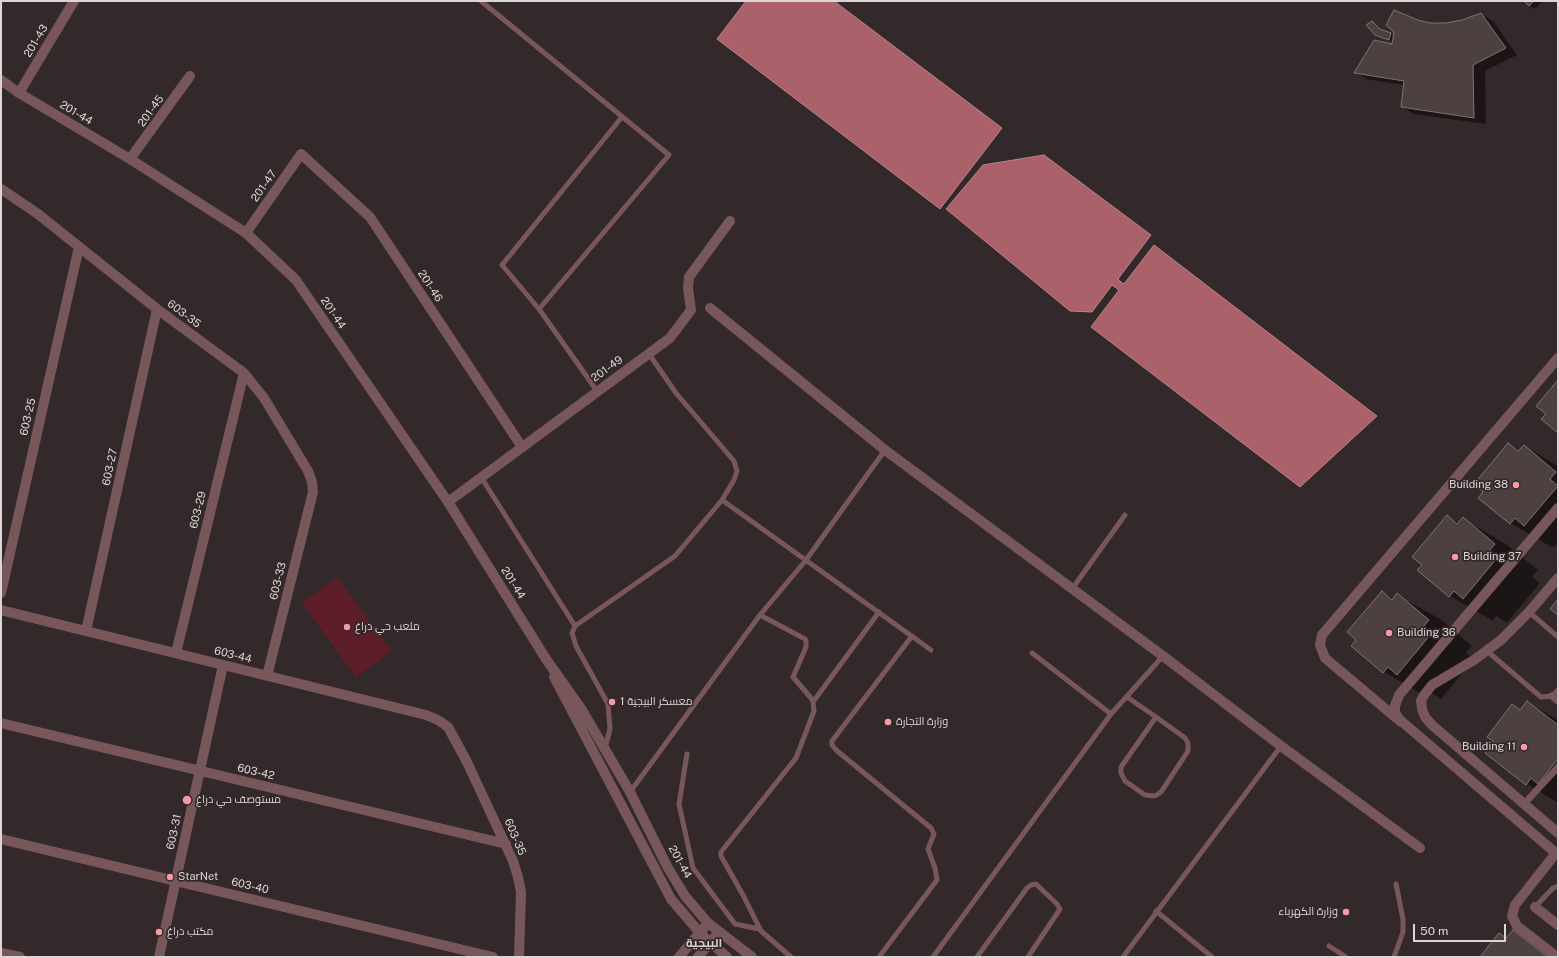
<!DOCTYPE html>
<meta charset="utf-8">
<style>
body{margin:0}
#map{position:relative;width:1559px;height:958px;overflow:hidden;background:#34292a;font-family:"Public Sans",sans-serif}
canvas{display:block}
.frame{position:absolute;inset:0;border:2px solid #ddd5d6;pointer-events:none}
.scale{position:absolute;left:1413px;top:924px;width:93px;height:18px;box-sizing:border-box;border:2px solid #ddd5d6;border-top:0;padding-left:5px;font-size:12px;line-height:14px;white-space:nowrap;color:#ddd5d6;-webkit-text-stroke:3px #34292a;paint-order:stroke}
</style>
<div id="map">
<canvas width="1559" height="958"></canvas>
<div class="frame"></div>
<div class="scale">50 m</div>
</div>
<script>
const ctx = document.querySelector('canvas').getContext('2d');
ctx.lineJoin = 'round';
function fill(path, color) {
  ctx.fillStyle = color;
  ctx.fill(path, 'evenodd');
}
function poly(rows) {
  const path = new Path2D();
  for (const r of rows) {
    path.moveTo(r[0], r[1]);
    for (let i = 2; i < r.length; i += 2) path.lineTo(r[i], r[i + 1]);
  }
  return path;
}
function stroke(path, color, width, dash) {
  ctx.strokeStyle = color;
  ctx.lineWidth = width;
  ctx.lineCap = dash ? 'butt' : 'round';
  ctx.setLineDash(dash || []);
  ctx.stroke(path);
}
function write(font, color, halo, rows, align = 'center') {
  ctx.font = font + ' "Public Sans",Cairo,sans-serif';
  ctx.lineWidth = 3.5;
  ctx.setLineDash([]);
  ctx.textBaseline = 'middle';
  ctx.strokeStyle = halo;
  ctx.fillStyle = color;
  for (const [text, x, y, turn = 0] of rows) {
    ctx.save();
    ctx.translate(x, y);
    ctx.rotate((+turn || 0) * Math.PI / 180);
    ctx.textAlign = isNaN(turn) ? turn : align;
    if (halo) ctx.strokeText(text, 0, 0);
    ctx.fillText(text, 0, 0);
    ctx.restore();
  }
}
fill(poly([
 [337,577,392,651,356,677,302,603]
]), '#5d1e29');
const water = poly([
 [746,1,834,1,1002,128,940,209,717,39,746,1],
 [1044,155,1151,235,1118,279,1121,282,1124,284,1154,245,1377,416,1300,487,1091,327,1119,290,1112,285,1092,312,1070,311,946,209,983,165,1044,155]
]);
fill(water, '#ab6169');
stroke(water, '#ba848a', 1);
fill(poly([
 [1526,1,1543,1,1535,9,1529,6],
 [1481,14,1493,21,1517,55,1485,71,1486,124,1414,114,1402,107,1404,85,1366,79,1355,72,1392,45,1393,42,1376,35,1372,22,1377,25,1383,31,1394,36,1418,21,1430,24,1446,24,1463,21],
 [1508,444,1520,451,1524,446,1558,466,1558,544,1557,544,1553,548,1510,523,1484,492],
 [1448,517,1459,523,1463,519,1506,544,1538,570,1532,577,1540,583,1507,623,1496,616,1493,621,1450,596,1423,564],
 [1382,592,1393,599,1397,595,1440,619,1472,646,1466,653,1474,659,1441,699,1430,692,1427,697,1384,672],
 [1527,702,1558,720,1558,803,1527,784,1486,753,1495,742,1513,705,1521,710],
 [1513,931,1556,956,1558,957,1481,957,1499,934,1507,939]
]), '#0007');
const building = poly([
 [1524,1,1534,1,1529,6,1524,1],
 [1394,10,1418,20,1430,23,1446,23,1462,20,1481,13,1506,48,1473,65,1474,118,1401,107,1404,81,1354,73,1374,40,1392,44,1394,32,1386,25,1394,10],
 [1372,21,1380,29,1391,33,1389,40,1375,35,1366,25,1372,21],
 [1558,380,1558,433,1541,419,1546,414,1536,406,1558,380],
 [1508,443,1518,451,1524,445,1556,472,1550,479,1558,486,1524,526,1515,518,1510,524,1478,498,1483,492,1474,484,1508,443],
 [1447,515,1457,524,1463,517,1495,544,1489,551,1497,558,1463,599,1454,591,1449,597,1417,570,1422,565,1412,557,1447,515],
 [1382,591,1392,600,1397,593,1429,620,1423,627,1431,634,1397,675,1388,667,1383,673,1351,646,1356,640,1347,632,1382,591],
 [1558,599,1558,615,1550,609,1558,599],
 [1527,701,1558,725,1558,759,1538,784,1531,778,1526,785,1485,753,1494,742,1487,737,1512,704,1520,710,1527,701],
 [1513,930,1548,957,1480,957,1499,933,1506,938,1513,930]
]);
fill(building, '#4c4041');
stroke(building, '#807273', 1);
stroke(poly([
 [481,1,669,155,539,309],
 [597,391,539,309,502,265,622,117],
 [481,477,575,626],
 [722,500,931,650],
 [1072,589,1125,515],
 [1529,612,1558,637],
 [760,615,805,639,806,641,806,647,793,677,811,698,813,702,814,711,796,758,721,852,721,856,743,895,761,931,791,957],
 [1487,651,1541,697,1552,696,1558,690],
 [1032,653,1111,714],
 [1127,697,1156,717,1185,738,1188,743,1188,751,1161,792,1155,796,1145,795,1125,781,1121,773,1121,767,1156,717],
 [813,702,879,612],
 [605,748,610,729,608,704,576,646,572,633,575,626,675,556,722,500,734,480,737,471,734,461,676,393,649,354],
 [687,754,679,804,693,868,735,924,759,929],
 [630,792,760,615,806,560,885,450],
 [1535,907,1553,888,1558,886],
 [1156,911,1212,957],
 [1329,946,1346,957],
 [879,957,937,880,935,868,928,849,934,834,931,828,836,750,832,745,832,741,912,636],
 [933,957,1111,714,1163,656],
 [977,957,1027,888,1031,885,1036,884,1057,904,1060,909,1028,957],
 [1123,957,1281,746],
 [1394,957,1403,932,1403,919,1396,884]
]), '#78575a', 5);
stroke(poly([
 [1552,696,1558,701],
 [1524,804,1558,767]
]), '#78575a', 7);
stroke(poly([
 [19,93,74,1],
 [130,159,190,76],
 [1,189,38,214,157,309,244,373,264,398,308,471,312,482,313,492,267,676],
 [246,233,301,154,370,217,522,447],
 [710,308,885,450,1163,656,1281,746,1420,848],
 [448,502,670,338,691,310,688,288,689,277,730,221],
 [1558,508,1399,695,1395,706,1395,713,1400,720,1558,855],
 [1558,578,1529,612,1501,640,1474,660,1432,685,1424,695,1421,701,1422,709,1425,717,1432,725,1558,833],
 [1,593,79,247],
 [1,610,426,715,438,720,448,727,467,762,513,861,518,877,521,892,519,957],
 [86,631,157,309],
 [176,653,244,373],
 [1401,722,1325,658,1320,645,1322,635,1558,358],
 [1,723,506,844],
 [1,839,493,957],
 [1556,853,1515,905,1512,916,1517,926,1557,957],
 [1535,907,1558,925],
 [1,953,20,957],
 [159,957,223,665],
 [679,957,708,923],
 [698,957,719,932]
]), '#78575a', 10);
stroke(poly([
 [1,80,19,93,130,159,246,233,296,280,448,502,546,659,582,710,630,792,668,868,685,896,708,923,752,957],
 [554,677,671,899,700,933,727,957]
]), '#78575a', 10);
for (const [x, y, r, color] of [
 [1516,485,4,"#f49aa4"],
 [1455,557,4,"#f49aa4"],
 [347,627,4,"#f49aa4"],
 [1389,633,4,"#f49aa4"],
 [612,702,4,"#f49aa4"],
 [888,722,4,"#f49aa4"],
 [1524,747,4,"#f49aa4"],
 [187,800,5,"#f49aa4"],
 [170,877,4,"#f49aa4"],
 [1346,912,4,"#f49aa4"],
 [159,932,4,"#f49aa4"]
]) {
  const dot = new Path2D();
  dot.arc(x, y, r, 0, 2 * Math.PI);
  ctx.fillStyle = color;
  ctx.fill(dot);
  stroke(dot, '#34292a', 1.5);
}
write('11px', '#ddd5d6', '#34292a', [
 ["201-43",36,41,-59],
 ["201-45",151,111,-54],
 ["201-44",76,113,31],
 ["201-47",264,186,-55],
 ["201-46",430,286,57],
 ["201-44",333,313,56],
 ["603-35",184,314,37],
 ["201-49",607,369,-36],
 ["603-25",28,417,-77],
 ["603-27",110,467,-78],
 ["603-29",198,510,-76],
 ["603-33",278,581,-76],
 ["201-44",513,583,58],
 ["603-44",233,655,14],
 ["603-42",256,772,13],
 ["603-31",174,832,-78],
 ["603-35",515,837,67],
 ["201-44",680,862,61],
 ["603-40",250,886,13]
]);
write('11px', '#ddd5d6', '#34292a', [
 ["Building 38",1508,485,"right"],
 ["Building 37",1463,557],
 ["ملعب حي دراغ",355,627],
 ["Building 36",1397,633],
 ["معسكر البيجية 1",620,702],
 ["وزارة التجارة",896,722],
 ["Building 11",1516,747,"right"],
 ["مستوصف حي دراغ",196,800],
 ["StarNet",178,877],
 ["وزارة الكهرباء",1338,912,"right"],
 ["مكتب دراغ",167,932]
], 'left');
write('bold 12px', '#dacacb', '#34292a', [
 ["البيجية",704,943]
]);
</script>
